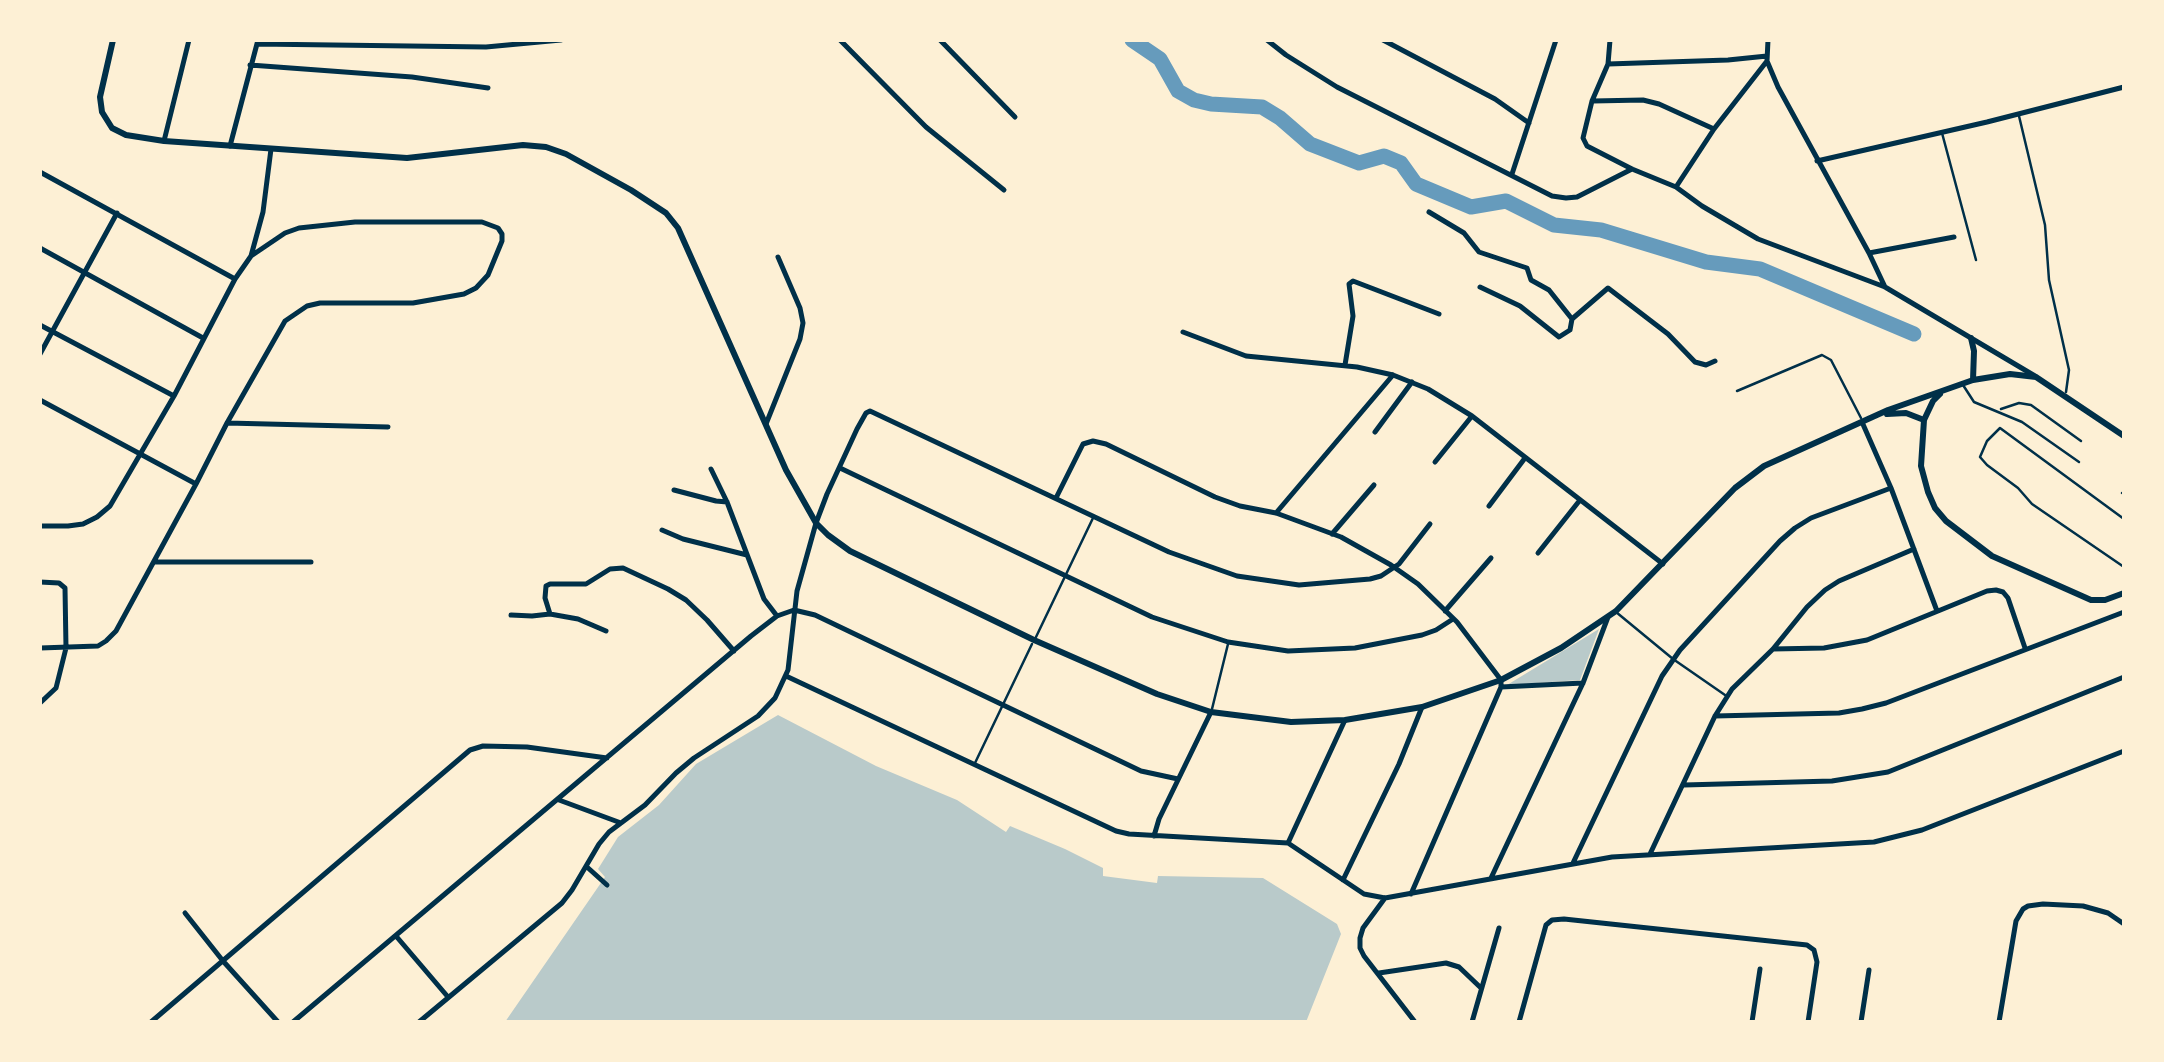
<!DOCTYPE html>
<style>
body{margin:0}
#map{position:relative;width:2164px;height:1062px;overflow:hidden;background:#fdf0d5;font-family:Signika,sans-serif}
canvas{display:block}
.frame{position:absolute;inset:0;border:42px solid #fdf0d5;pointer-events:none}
</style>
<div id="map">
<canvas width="2164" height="1062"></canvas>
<div class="frame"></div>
</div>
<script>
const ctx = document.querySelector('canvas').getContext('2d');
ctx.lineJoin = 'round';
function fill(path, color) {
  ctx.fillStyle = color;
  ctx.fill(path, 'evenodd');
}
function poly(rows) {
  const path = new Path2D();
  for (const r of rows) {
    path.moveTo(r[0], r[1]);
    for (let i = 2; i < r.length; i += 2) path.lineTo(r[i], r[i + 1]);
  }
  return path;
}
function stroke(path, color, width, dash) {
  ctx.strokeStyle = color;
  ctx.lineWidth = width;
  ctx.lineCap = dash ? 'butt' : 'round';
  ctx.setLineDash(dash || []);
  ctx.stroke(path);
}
fill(poly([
 [1599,629,1580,680,1507,685],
 [778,715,876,766,957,800,1006,832,1010,826,1065,849,1103,868,1103,876,1157,883,1158,876,1263,878,1337,924,1341,934,1306,1022,505,1022,605,877,598,869,618,837,659,805,696,764]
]), '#b9caca');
stroke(poly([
 [1132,40,1160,59,1178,91,1194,100,1211,104,1262,107,1280,118,1310,144,1359,163,1384,156,1401,163,1416,184,1471,207,1506,201,1554,225,1601,230,1706,262,1760,269,1914,334]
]), '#669bbc', 15);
stroke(poly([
 [2019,116,2045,225,2049,280,2069,370,2066,392],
 [1942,133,1976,260],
 [1963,385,1974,402,2022,422,2079,462],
 [1737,391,1822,355,1831,360,1861,418],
 [2001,409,2019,403,2031,405,2081,441],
 [2122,493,2124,494],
 [2124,519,2000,428,1987,441,1980,457,1987,465,2018,488,2032,504,2124,567],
 [1616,612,1673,659,1725,695],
 [1036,637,1093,518],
 [1212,709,1228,644],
 [975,763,1032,644]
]), '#003049', 2.5);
stroke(poly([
 [840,40,926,127,1004,190],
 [940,40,1015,117],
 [1267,40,1286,55,1337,87,1552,196,1566,198,1577,197,1632,169],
 [1383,40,1495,99,1529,123],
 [1610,40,1608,64,1592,101,1583,138,1587,146,1632,169,1676,187,1702,206,1758,239,1885,287,2035,376],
 [1768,40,1767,61,1778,87,1869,253,1885,287],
 [257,44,486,47,561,40],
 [1608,64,1728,60,1767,56],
 [250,65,412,77,488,88],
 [1593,101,1643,100,1659,104,1714,129],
 [164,141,189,40],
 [230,146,258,40],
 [1817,161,1987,122,2124,87],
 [40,172,235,279],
 [1512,174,1556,40],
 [1676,187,1714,129,1767,61],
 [1429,212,1464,233,1479,252,1527,268,1531,280,1549,290,1572,319,1608,288,1668,334,1695,362,1706,365,1715,361],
 [40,248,203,338],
 [1869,253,1954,237],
 [1480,287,1520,306,1559,337,1570,330,1572,319],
 [40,325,174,396],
 [1183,332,1246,356,1357,367,1393,375,1428,389,1472,416,1663,564],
 [40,354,117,213],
 [1345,365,1353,316,1349,284,1353,281,1439,314],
 [40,400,196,484],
 [1862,422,1891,488,1937,611],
 [227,423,388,427],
 [766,424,800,339,803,323,800,308,778,257],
 [1375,432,1412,382],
 [1435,462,1472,416],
 [840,468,1152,617,1228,642,1288,651,1355,648,1422,635,1436,630,1453,619],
 [711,469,727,502,764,599,777,616],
 [674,490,716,501,727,502],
 [1056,498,1083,444,1093,441,1106,444,1215,497,1240,506,1276,513,1341,537,1391,565,1418,584,1457,622,1501,680,1501,687,1411,894],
 [1489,506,1525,458],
 [1276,513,1393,375],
 [40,526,68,526,83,524,97,517,110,506,174,396,235,279,251,256,263,212,271,149],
 [662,530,683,539,747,555],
 [1332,534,1374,485],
 [1538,553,1580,500],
 [154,562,311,562],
 [40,582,59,583,65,588,66,648,56,688,40,703],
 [1445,611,1491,558],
 [511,615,532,616,550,614],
 [606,631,578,619,550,614,545,598,546,586,550,584,586,584,610,569,623,568,668,589,686,600,707,620,734,651],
 [40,648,98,646,106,641,116,631,196,484,227,423,285,321,307,306,320,303,413,303,464,294,476,288,488,275,502,241,502,234,498,228,482,222,355,222,299,228,285,233,251,256],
 [1773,649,1824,648,1867,640,1987,591,1996,590,2003,592,2008,598,2025,648],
 [786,676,1116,831,1129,834,1288,843,1364,894,1385,898,1612,857,1874,842,1922,830,2124,751],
 [1501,687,1583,683],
 [1715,716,1839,713,1862,709,1886,703,2124,612],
 [1684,785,1832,781,1888,772,2124,677],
 [559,800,621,823],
 [1154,836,1159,819,1211,712],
 [1288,843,1345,720],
 [1650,854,1715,716,1732,689,1773,649,1807,607,1825,590,1839,581,1914,549],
 [1573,863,1662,676,1680,650,1780,541,1795,528,1811,518,1891,488],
 [587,867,607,885],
 [1491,878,1583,683,1608,617],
 [1343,880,1399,764,1422,707],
 [1385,898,1363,928,1360,938,1360,948,1364,956,1415,1022],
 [185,913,223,961,278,1022],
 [396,936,448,997],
 [1379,973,1446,963,1459,967,1481,988],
 [151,1022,470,750,483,746,527,747,607,758],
 [293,1022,751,636,777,616,794,610,815,615,1141,771,1178,779],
 [419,1022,562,903,572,890,599,844,609,832,645,805,676,773,694,758,758,716,775,698,788,670,797,591,816,523,827,494,857,429,866,413,870,411,1169,552,1237,576,1299,585,1370,579,1381,576,1399,564,1430,524],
 [1472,1022,1499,928],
 [1519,1022,1546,925,1552,920,1564,919,1807,945,1814,950,1817,962,1808,1022],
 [1752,1022,1760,969],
 [1861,1022,1869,970],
 [1999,1022,2016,921,2023,909,2028,906,2043,904,2083,906,2108,913,2124,924]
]), '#003049', 5);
stroke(poly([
 [113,40,100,97,102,112,112,128,126,135,164,141,407,158,523,145,546,147,566,154,631,190,666,213,678,228,786,470,816,523,828,535,850,551,1034,640,1157,694,1211,712,1291,722,1345,720,1422,707,1501,680,1561,648,1616,611,1735,488,1764,466,1888,410,1973,380,2010,374,2036,377,2124,436],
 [1971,338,1974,351,1973,380],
 [1940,394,1933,401,1924,420,1921,466,1928,492,1935,508,1946,521,1992,556,2091,600,2105,600,2124,593],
 [1887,414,1906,413,1924,420]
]), '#003049', 6);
</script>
